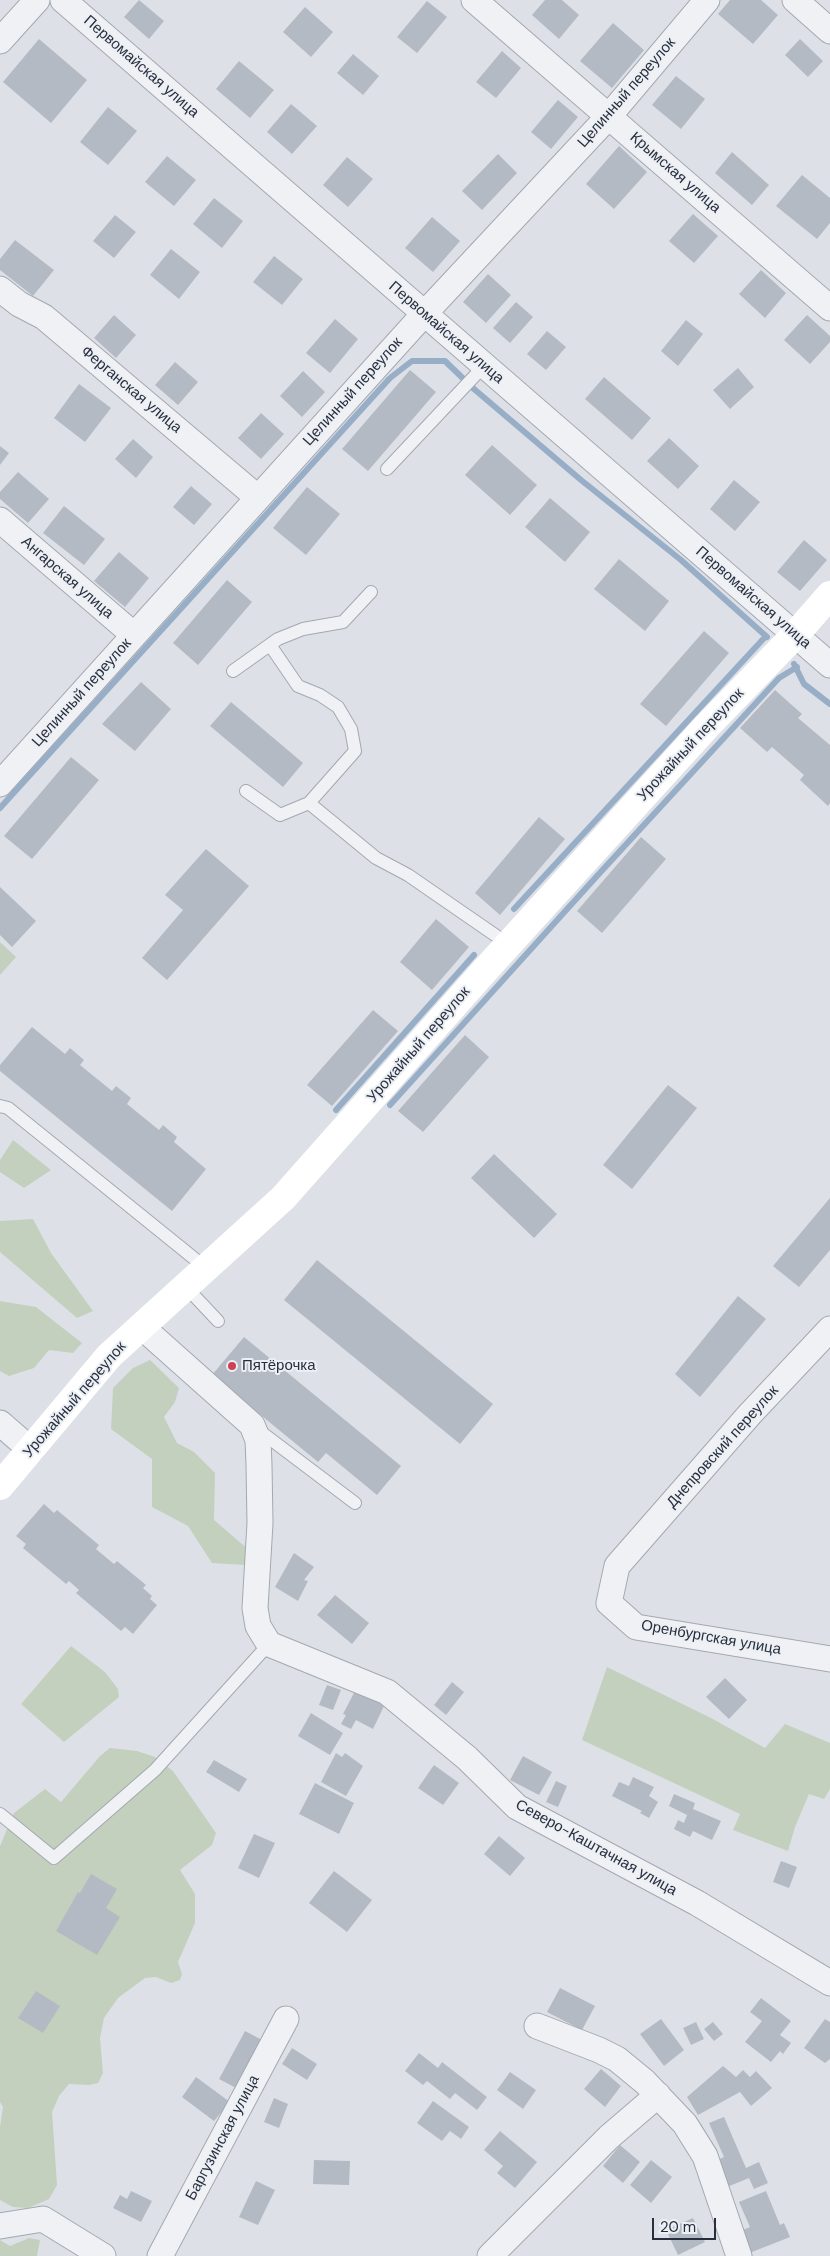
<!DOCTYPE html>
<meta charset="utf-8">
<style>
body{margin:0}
#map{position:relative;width:830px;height:2256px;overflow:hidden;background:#dde1e7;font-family:"DM Sans",sans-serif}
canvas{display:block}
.scale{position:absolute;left:652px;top:2218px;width:64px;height:22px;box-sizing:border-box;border:2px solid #272e3d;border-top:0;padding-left:6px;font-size:15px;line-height:18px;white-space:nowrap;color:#272e3d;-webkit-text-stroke:4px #ecf0f4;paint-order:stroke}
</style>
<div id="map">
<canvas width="830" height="2256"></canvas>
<div class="scale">20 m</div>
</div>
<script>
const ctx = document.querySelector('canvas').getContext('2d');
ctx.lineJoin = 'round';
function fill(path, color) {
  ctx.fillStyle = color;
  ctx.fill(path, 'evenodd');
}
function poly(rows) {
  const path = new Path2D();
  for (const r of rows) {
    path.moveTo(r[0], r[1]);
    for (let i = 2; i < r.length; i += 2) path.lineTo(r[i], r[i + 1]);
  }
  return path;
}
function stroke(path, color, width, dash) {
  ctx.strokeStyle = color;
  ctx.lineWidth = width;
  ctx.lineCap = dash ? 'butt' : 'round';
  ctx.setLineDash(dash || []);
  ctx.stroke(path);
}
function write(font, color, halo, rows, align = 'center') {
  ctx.font = font + ' "DM Sans",sans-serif';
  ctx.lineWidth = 4;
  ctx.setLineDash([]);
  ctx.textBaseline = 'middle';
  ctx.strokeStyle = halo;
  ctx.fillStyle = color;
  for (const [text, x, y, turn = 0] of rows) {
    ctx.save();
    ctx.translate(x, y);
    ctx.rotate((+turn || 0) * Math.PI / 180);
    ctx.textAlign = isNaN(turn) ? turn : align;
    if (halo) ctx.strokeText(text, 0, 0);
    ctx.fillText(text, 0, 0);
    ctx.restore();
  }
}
fill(poly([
 [0,942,16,957,0,975],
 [13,1140,51,1170,24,1188,0,1172,0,1160],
 [33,1219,51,1253,93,1311,77,1318,0,1252,0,1221],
 [0,1301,36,1307,82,1343,73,1353,49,1350,34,1368,9,1376,0,1371],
 [150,1360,179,1388,175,1402,164,1417,177,1443,194,1452,215,1473,214,1520,249,1550,246,1565,212,1563,188,1526,152,1507,152,1459,111,1429,113,1388,133,1368],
 [71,1646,105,1672,118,1689,119,1697,64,1742,21,1704],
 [607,1667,711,1718,765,1748,785,1724,830,1743,830,1789,824,1799,809,1794,795,1827,788,1851,733,1830,740,1814,582,1740],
 [110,1748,137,1751,155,1757,173,1771,216,1833,212,1845,180,1870,195,1894,195,1923,178,1962,182,1974,180,1980,171,1983,156,1977,145,1978,118,1998,104,2018,100,2038,103,2073,98,2083,89,2085,69,2084,59,2096,52,2112,57,2185,49,2199,28,2208,13,2207,0,2200,0,2127,3,2107,0,2102,0,1846,14,1813,45,1789,61,1802,100,1756],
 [29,2238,40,2240,37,2256,0,2256,0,2240,10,2246]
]), '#c3d0be');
stroke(poly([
 [794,664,804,684,830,704],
 [0,808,390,378,412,361,445,361,474,389,581,480,681,560,767,637],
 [514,909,766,636],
 [390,1105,597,876,779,678,797,667],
 [336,1110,474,955]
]), '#98aec7', 6);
fill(poly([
 [139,0,164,21,149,39,124,17],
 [545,0,562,0,579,15,559,39,532,15],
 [730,0,761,0,778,15,753,44,718,14],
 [427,1,447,17,417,53,397,37],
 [305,7,333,32,311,57,283,32],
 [613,23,644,50,612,88,580,61],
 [39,39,87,80,51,123,3,82],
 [800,39,823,61,808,77,785,55],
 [502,51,521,68,496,98,476,82],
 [353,54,379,76,363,95,337,73],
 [239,61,274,90,250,118,216,89],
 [676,76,705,99,681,129,652,105],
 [558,100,578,117,551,149,531,132],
 [291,104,317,126,292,154,267,132],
 [108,107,137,131,108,165,80,142],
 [619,146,647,172,614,209,586,184],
 [732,152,769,185,752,205,715,173],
 [498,154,517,173,482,210,462,191],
 [167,156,196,180,174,206,145,182],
 [347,157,373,179,348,207,323,185],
 [802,175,830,198,830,223,817,239,776,206],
 [214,198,243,221,222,248,193,224],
 [693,214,718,236,694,263,669,241],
 [115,215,136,232,114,258,93,241],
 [432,217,460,241,433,272,405,248],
 [15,240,54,270,33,296,0,270,0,259],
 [171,249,200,272,179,299,150,275],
 [274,256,303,279,282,305,253,282],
 [761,270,786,293,765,318,739,294],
 [488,274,511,295,486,323,463,302],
 [516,302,533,317,510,343,493,328],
 [114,315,136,335,116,358,94,338],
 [807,315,830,336,830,342,810,364,784,340],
 [335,319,358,339,330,373,306,353],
 [686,320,703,334,678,366,661,351],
 [547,331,566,347,546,370,527,354],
 [175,362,198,382,178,405,155,385],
 [738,368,754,387,730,409,713,390],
 [410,370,436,392,368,471,342,449],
 [303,371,325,392,302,417,280,396],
 [604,377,651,418,632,440,585,399],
 [79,384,111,408,85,442,54,418],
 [261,413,284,434,261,459,238,438],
 [669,438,699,466,678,489,647,461],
 [133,439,153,457,136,478,115,459],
 [492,445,537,485,510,515,465,475],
 [0,446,9,453,0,465],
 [18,472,49,499,28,523,0,499,0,492],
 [734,480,760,502,735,531,710,509],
 [191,486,212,504,194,525,173,507],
 [307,487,340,514,306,555,273,528],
 [550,498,590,532,565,562,525,527],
 [64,506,105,539,84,565,43,533],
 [804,540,827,560,800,591,777,572],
 [119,552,149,578,125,607,94,581],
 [619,559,669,601,645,631,594,589],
 [227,580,252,602,198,665,173,643],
 [704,631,729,653,666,726,640,704],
 [141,682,171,709,135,751,102,724],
 [775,690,802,714,798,718,830,745,830,803,828,806,800,780,804,775,772,747,767,752,740,728],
 [231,702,303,763,283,787,210,726],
 [71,757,99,780,32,859,4,836],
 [539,817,565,839,500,915,475,893],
 [641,837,666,859,602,933,577,911],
 [206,849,249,886,167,980,142,958,183,910,165,895],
 [0,887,36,921,12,947,0,935],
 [436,919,469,947,432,990,400,962],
 [373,1010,398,1031,332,1106,307,1085],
 [32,1027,65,1054,70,1048,84,1060,80,1065,112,1091,116,1086,131,1098,127,1104,159,1130,163,1125,177,1137,174,1142,206,1169,172,1211,0,1071,0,1065],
 [465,1035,489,1057,423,1132,398,1111],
 [668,1085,697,1108,632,1189,603,1165],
 [494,1154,557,1214,534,1238,471,1178],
 [830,1198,830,1250,799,1287,773,1266],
 [317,1260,493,1404,460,1444,284,1300],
 [738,1296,766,1319,700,1397,675,1374],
 [244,1337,401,1466,377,1495,326,1453,318,1462,212,1375],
 [44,1504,54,1513,57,1510,99,1545,96,1549,114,1564,117,1561,146,1585,143,1588,152,1596,150,1599,157,1605,133,1634,125,1627,121,1631,76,1593,79,1590,69,1581,66,1584,23,1548,26,1544,16,1536],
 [294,1553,314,1567,304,1580,308,1581,298,1601,275,1587],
 [335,1595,369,1623,352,1644,317,1615],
 [725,1678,747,1700,729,1719,706,1697],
 [452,1682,464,1692,446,1715,434,1705],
 [327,1685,341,1690,333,1710,319,1705],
 [356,1689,385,1704,373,1729,356,1720,351,1729,341,1724,346,1715,343,1714],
 [311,1713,343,1733,330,1755,298,1736],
 [336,1753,342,1757,345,1753,363,1766,346,1796,321,1782],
 [523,1756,552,1772,539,1795,510,1780],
 [214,1760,247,1779,239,1792,206,1772],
 [434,1765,459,1783,443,1805,418,1788],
 [633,1777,654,1787,649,1796,658,1802,649,1818,640,1813,642,1811,612,1796,619,1782,629,1786],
 [556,1781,567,1786,558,1807,546,1802],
 [315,1783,354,1803,339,1834,299,1814],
 [674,1794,695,1803,693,1809,721,1821,712,1840,693,1831,690,1837,674,1829,678,1820,684,1823,687,1815,669,1806],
 [254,1834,275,1843,259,1878,238,1868],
 [499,1836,525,1858,510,1876,484,1854],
 [781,1861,797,1867,789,1888,773,1882],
 [334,1871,372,1900,347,1932,309,1903],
 [91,1874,117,1889,106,1908,120,1917,97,1955,56,1931,78,1892,80,1893],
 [560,1988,595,2006,582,2030,547,2012],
 [36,1991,60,2006,43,2033,18,2018],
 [761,1998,791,2021,780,2035,791,2043,783,2054,780,2051,771,2062,745,2042,762,2021,750,2012],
 [661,2019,684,2050,664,2066,640,2034],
 [825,2019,830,2022,830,2059,825,2063,804,2048],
 [696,2022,704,2039,691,2045,683,2028],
 [713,2022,723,2034,714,2041,704,2029],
 [245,2031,264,2041,238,2089,219,2079],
 [292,2048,317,2064,307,2080,282,2064],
 [419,2053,438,2068,442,2062,487,2097,477,2110,455,2093,450,2099,427,2081,423,2085,405,2071],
 [723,2066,736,2077,743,2070,750,2077,756,2071,772,2088,751,2106,740,2092,698,2115,687,2097],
 [601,2069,621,2086,605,2107,584,2089],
 [510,2072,536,2090,523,2109,497,2090],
 [196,2077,230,2102,214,2121,182,2097],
 [274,2098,288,2104,279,2128,264,2122],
 [433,2101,469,2127,461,2139,450,2131,442,2141,417,2123],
 [724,2117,746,2168,759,2162,768,2183,754,2189,749,2178,727,2187,715,2161,724,2157,709,2123],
 [500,2131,537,2162,515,2188,497,2173,503,2166,484,2150],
 [620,2145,640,2162,623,2183,603,2166],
 [314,2160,350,2161,349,2185,313,2184],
 [651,2160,672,2177,651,2203,630,2185],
 [256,2181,275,2190,258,2225,239,2217],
 [131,2191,152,2201,141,2222,113,2208,120,2195,127,2199],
 [766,2191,780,2225,784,2223,790,2237,747,2254,738,2232,750,2227,739,2202],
 [693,2218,705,2242,678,2255,666,2230]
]), '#b4bac3');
const lane = poly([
 [387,469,484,366],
 [233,671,278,639,303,629,343,622,371,592],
 [246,791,280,815,309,803,355,751,351,729,338,707,320,695,298,686,270,645],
 [309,803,376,858,408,875,508,944],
 [0,1106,8,1108,206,1268],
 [186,1287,218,1321],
 [257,1429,355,1503],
 [0,1814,54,1858,155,1770,269,1644]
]);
const street = poly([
 [63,0,830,665],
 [474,0,830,308],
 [795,0,830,31],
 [0,41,37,0],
 [0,289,19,304,44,317,257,497],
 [0,520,134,635],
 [0,784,424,314,609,116,707,0],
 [144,1325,152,1336,252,1425,258,1440,259,1465,260,1523,255,1608,258,1626,269,1644,387,1692,467,1758,517,1807,697,1903,830,1983],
 [830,1329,750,1414,617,1566,609,1603,636,1627,830,1659],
 [0,1423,31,1450],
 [537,2026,599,2050,617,2059,645,2082,685,2124,705,2156,739,2256],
 [0,2226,43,2219,103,2256],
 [160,2256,286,2019],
 [490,2256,609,2137,658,2095]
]);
stroke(lane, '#a3a8b1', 14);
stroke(street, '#a3a8b1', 27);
stroke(lane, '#f0f1f5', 12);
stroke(street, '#f0f1f5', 25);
stroke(poly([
 [0,1486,109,1356,283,1198,487,968,706,727,795,635,830,595]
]), '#fff', 28);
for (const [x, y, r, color] of [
 [232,1366,5,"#cb4254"]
]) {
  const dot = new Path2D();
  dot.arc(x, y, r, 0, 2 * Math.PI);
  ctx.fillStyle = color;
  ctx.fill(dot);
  stroke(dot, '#ecf0f4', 2);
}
write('15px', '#272e3d', '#ecf0f4', [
 ["Первомайская улица",141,67,41],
 ["Целинный переулок",627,93,-49],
 ["Крымская улица",675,173,41],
 ["Первомайская улица",446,333,41],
 ["Ферганская улица",131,390,40],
 ["Целинный переулок",353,392,-48],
 ["Ангарская улица",67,578,41],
 ["Первомайская улица",753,598,41],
 ["Целинный переулок",82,693,-48],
 ["Урожайный переулок",691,745,-47],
 ["Урожайный переулок",419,1045,-49],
 ["Урожайный переулок",75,1400,-49],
 ["Днепровский переулок",723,1447,-48],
 ["Оренбургская улица",711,1638,10],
 ["Северо-Каштачная улица",596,1848,29],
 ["Баргузинская улица",223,2138,-62]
]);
write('15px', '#272e3d', '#ecf0f4', [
 ["Пятёрочка",242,1366]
], 'left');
</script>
